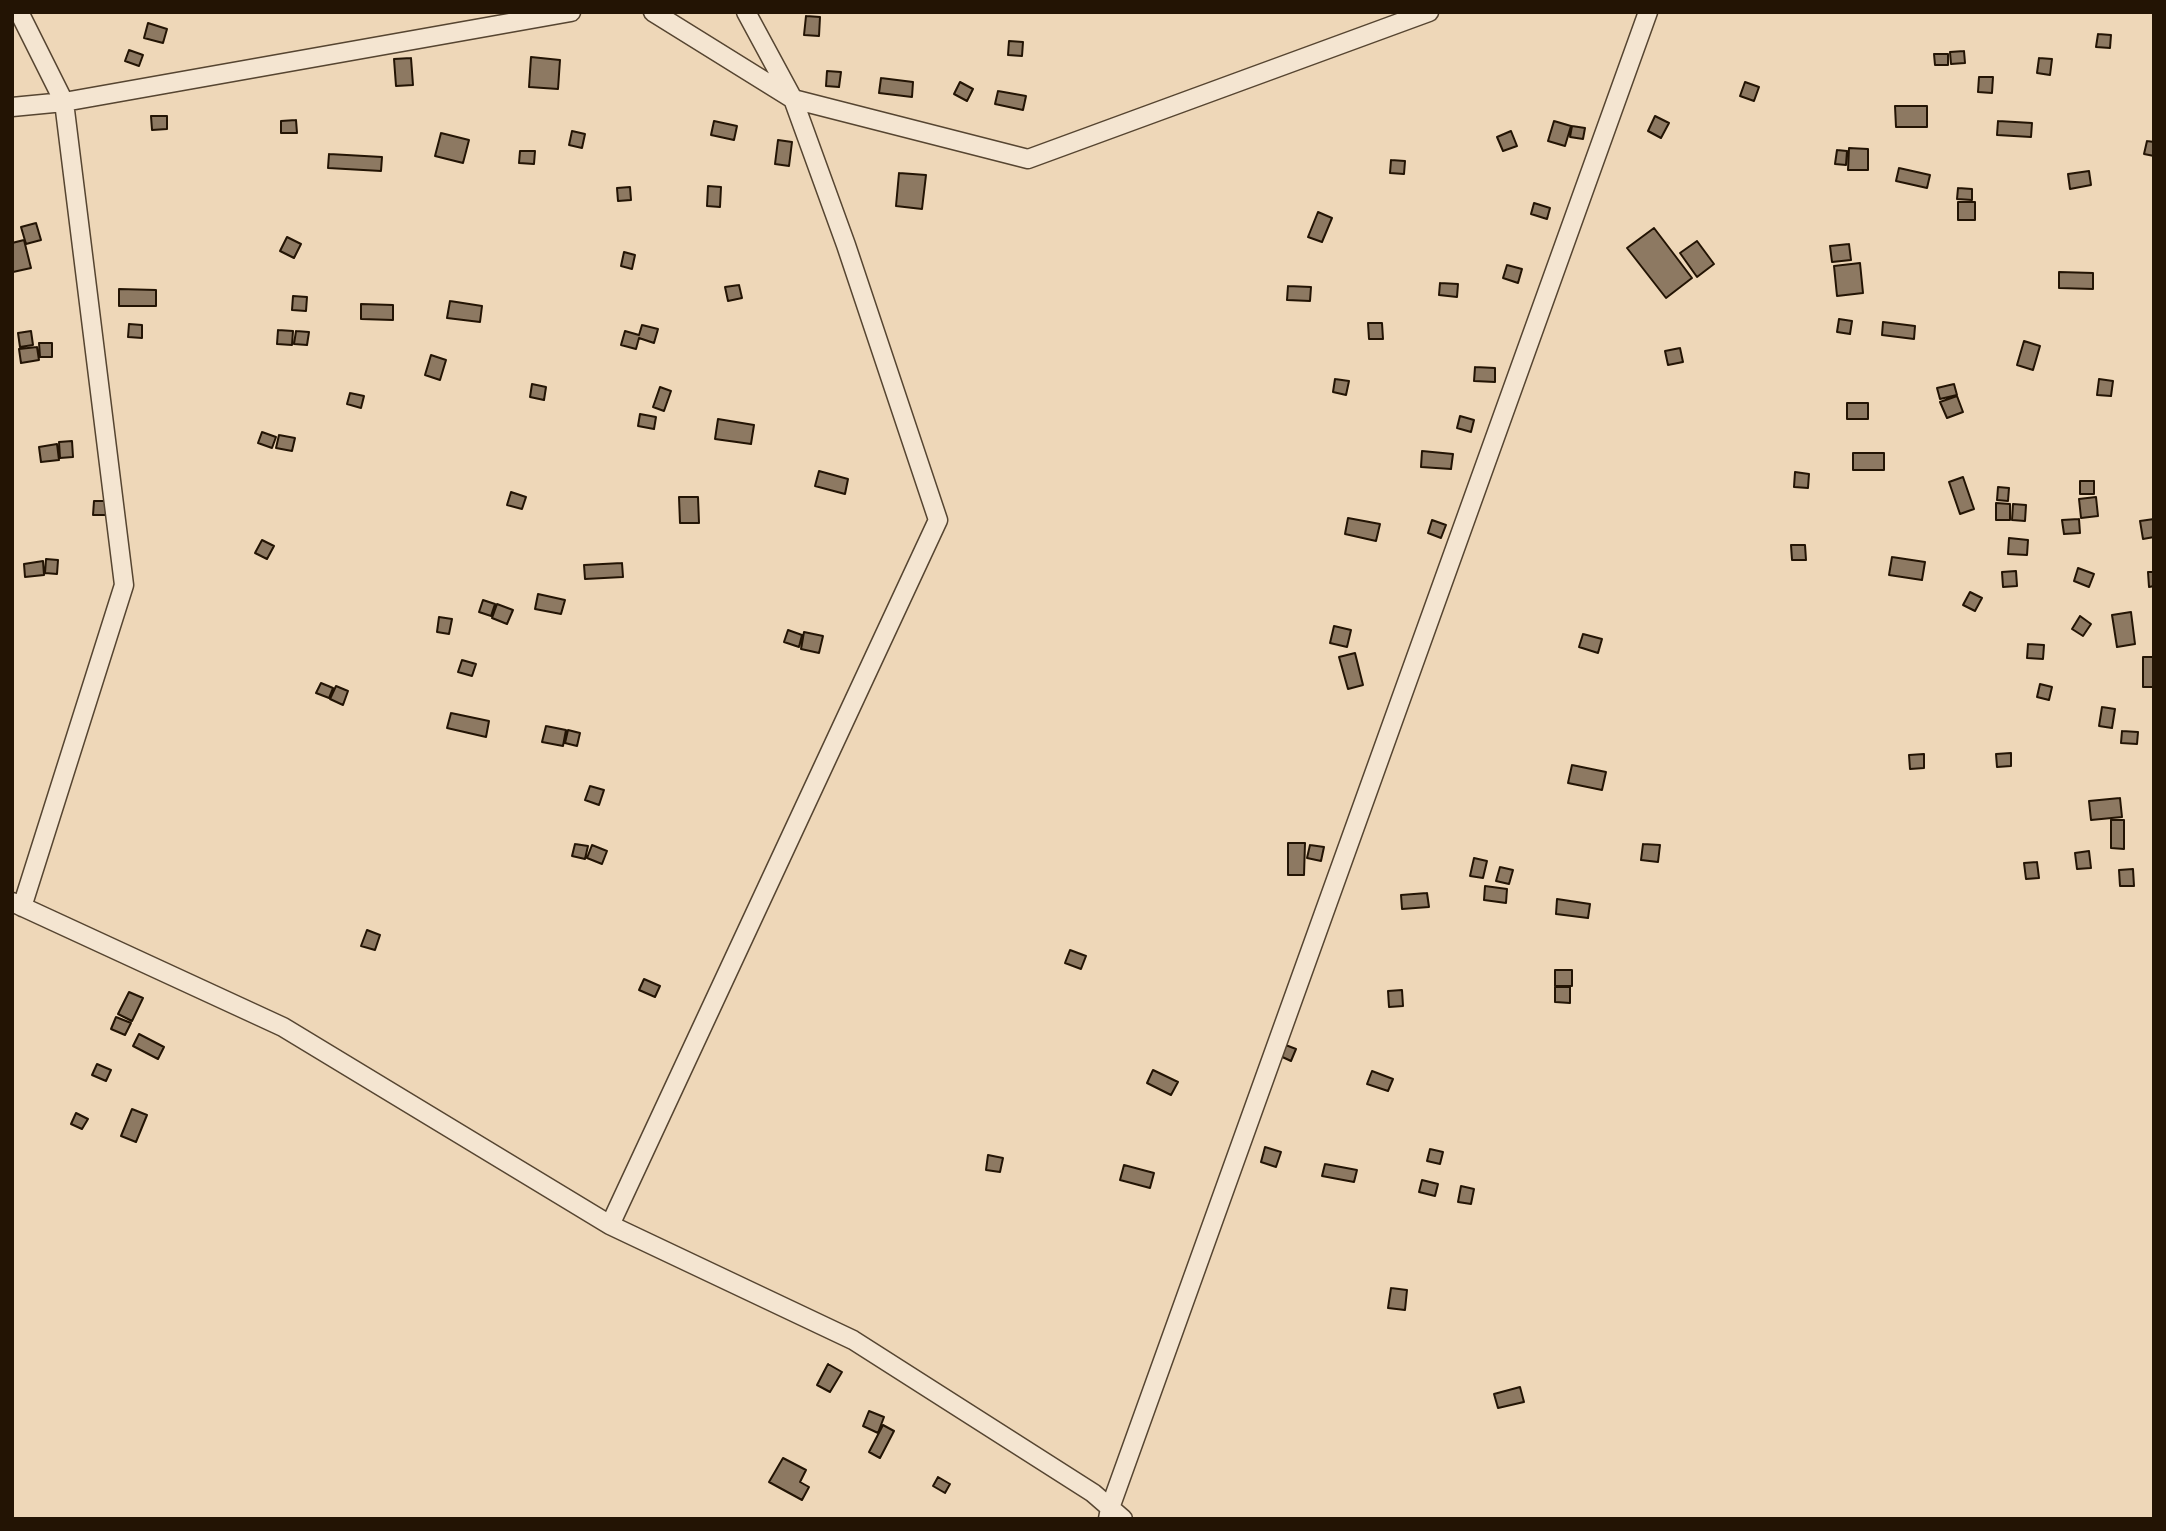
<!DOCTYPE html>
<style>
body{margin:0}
#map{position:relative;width:2166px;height:1531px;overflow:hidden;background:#eed7b8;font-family:"IM FELL Double Pica",serif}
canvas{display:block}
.frame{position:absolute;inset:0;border:14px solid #231404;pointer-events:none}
</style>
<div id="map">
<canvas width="2166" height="1531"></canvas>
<div class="frame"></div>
</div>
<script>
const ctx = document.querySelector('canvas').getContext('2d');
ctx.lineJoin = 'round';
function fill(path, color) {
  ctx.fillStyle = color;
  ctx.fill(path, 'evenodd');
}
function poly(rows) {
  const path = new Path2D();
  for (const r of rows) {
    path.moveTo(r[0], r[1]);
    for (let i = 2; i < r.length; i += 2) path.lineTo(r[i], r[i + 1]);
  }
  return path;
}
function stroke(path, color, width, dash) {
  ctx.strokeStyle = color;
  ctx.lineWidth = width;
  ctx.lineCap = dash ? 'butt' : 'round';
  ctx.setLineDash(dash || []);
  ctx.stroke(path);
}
const building = poly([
 [806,16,820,17,819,36,804,35,806,16],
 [148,23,167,29,163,43,144,38,148,23],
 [2098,34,2111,35,2110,48,2096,47,2098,34],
 [1009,41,1023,42,1022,56,1008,55,1009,41],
 [129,50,143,55,139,66,125,61,129,50],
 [1964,51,1965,63,1951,64,1950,52,1964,51],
 [1934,54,1948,54,1948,65,1935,65,1934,54],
 [531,57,560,60,558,89,529,87,531,57],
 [411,58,413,85,396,86,394,59,411,58],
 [2039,58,2052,59,2050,75,2037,73,2039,58],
 [827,71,841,72,839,87,826,86,827,71],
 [1979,77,1993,77,1992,93,1978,92,1979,77],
 [881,78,913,82,912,97,879,93,881,78],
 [960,82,973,89,967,101,954,94,960,82],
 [1745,82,1759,87,1754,101,1740,96,1745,82],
 [998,91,1026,96,1023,110,995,104,998,91],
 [1895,106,1927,106,1927,127,1896,127,1895,106],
 [151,116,167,116,167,129,152,130,151,116],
 [1655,116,1669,123,1661,138,1648,131,1655,116],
 [296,120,297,133,281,133,281,121,296,120],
 [714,121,737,126,734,140,711,135,714,121],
 [1554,121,1571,126,1565,146,1548,141,1554,121],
 [1998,121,2032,123,2031,137,1997,135,1998,121],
 [1572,126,1585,128,1583,139,1570,137,1572,126],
 [572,131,585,134,582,148,569,145,572,131],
 [1511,131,1517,146,1503,151,1497,137,1511,131],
 [441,133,469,140,463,163,435,156,441,133],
 [778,140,792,142,789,166,775,164,778,140],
 [2147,141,2154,142,2154,156,2144,154,2147,141],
 [1849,148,1868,149,1868,170,1848,170,1849,148],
 [1837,150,1847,151,1846,165,1835,164,1837,150],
 [520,151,535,151,534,164,519,163,520,151],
 [329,154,382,157,381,171,328,168,329,154],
 [1391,160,1405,161,1404,174,1390,173,1391,160],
 [1899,168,1930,175,1927,188,1896,181,1899,168],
 [2089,171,2091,185,2070,189,2068,174,2089,171],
 [899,173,926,175,922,209,896,206,899,173],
 [708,186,721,187,720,207,707,206,708,186],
 [630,187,631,200,618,201,617,188,630,187],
 [1958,188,1972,189,1972,200,1957,199,1958,188],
 [1958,202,1975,202,1975,220,1958,220,1958,202],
 [1534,203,1550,208,1547,219,1531,214,1534,203],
 [1318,212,1332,218,1322,242,1308,237,1318,212],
 [36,223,41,240,26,244,21,227,36,223],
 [1654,228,1692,278,1666,298,1627,248,1654,228],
 [287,237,301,244,294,258,280,251,287,237],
 [24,240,31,268,13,272,12,243,24,240],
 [1697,241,1714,264,1697,277,1680,253,1697,241],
 [1849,244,1851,260,1832,262,1830,246,1849,244],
 [624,252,635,255,632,269,621,266,624,252],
 [1860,263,1863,293,1837,296,1834,266,1860,263],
 [1507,265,1522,269,1518,283,1503,278,1507,265],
 [2059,272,2093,273,2093,289,2059,288,2059,272],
 [1440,283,1458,284,1457,297,1439,295,1440,283],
 [739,285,742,298,728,301,725,287,739,285],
 [1288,286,1311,287,1310,301,1287,300,1288,286],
 [119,289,156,290,156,306,119,306,119,289],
 [293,296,307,297,306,311,292,310,293,296],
 [450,301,482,306,480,322,447,318,450,301],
 [361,304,393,305,393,320,361,319,361,304],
 [1839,319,1852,321,1850,334,1837,332,1839,319],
 [1883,322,1915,326,1914,339,1882,335,1883,322],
 [1368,323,1382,323,1383,339,1369,339,1368,323],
 [129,324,142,325,142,338,128,337,129,324],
 [642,325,658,329,654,343,639,338,636,349,621,345,625,331,639,335,642,325],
 [278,330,293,331,292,345,277,344,278,330],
 [31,331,33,345,20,347,18,333,31,331],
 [296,331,309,332,307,345,294,344,296,331],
 [2024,341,2040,346,2033,370,2017,365,2024,341],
 [39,343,52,343,52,357,40,357,39,343],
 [37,347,39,360,21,363,19,349,37,347],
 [1680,348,1683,362,1668,365,1665,351,1680,348],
 [431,355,446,360,440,380,425,375,431,355],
 [1475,367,1495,368,1495,382,1474,381,1475,367],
 [1335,379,1349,381,1346,395,1333,392,1335,379],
 [2099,379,2113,381,2111,396,2097,395,2099,379],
 [532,384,546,387,544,400,530,397,532,384],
 [1954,384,1957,395,1940,399,1937,388,1954,384],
 [660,387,671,391,664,411,653,407,660,387],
 [350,393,364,396,361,408,347,404,350,393],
 [1957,396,1963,412,1947,418,1940,402,1957,396],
 [1847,403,1868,403,1868,419,1847,419,1847,403],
 [640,414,656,417,654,429,638,426,640,414],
 [1460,416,1474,420,1471,432,1457,428,1460,416],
 [718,419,754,425,751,444,715,439,718,419],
 [262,432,276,437,272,448,258,443,262,432],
 [279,435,295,438,292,451,276,448,279,435],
 [72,441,73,457,60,458,59,442,72,441],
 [57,444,59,460,41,462,39,447,57,444],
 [1422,451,1453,454,1451,469,1421,467,1422,451],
 [1853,453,1884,453,1884,470,1853,470,1853,453],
 [819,471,848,479,845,494,815,486,819,471],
 [1795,472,1809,474,1808,488,1794,487,1795,472],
 [1963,477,1974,509,1960,514,1949,482,1963,477],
 [2080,481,2094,481,2094,494,2080,494,2080,481],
 [1998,487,2009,488,2008,501,1997,500,1998,487],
 [511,492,526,497,522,509,507,505,511,492],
 [679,497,698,497,699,523,680,523,679,497],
 [2096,497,2098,516,2081,518,2079,499,2096,497],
 [94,501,110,501,110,515,93,515,94,501],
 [1996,503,2010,504,2010,520,1996,520,1996,503],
 [2013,504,2026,505,2025,521,2012,520,2013,504],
 [1348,518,1380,524,1376,541,1345,534,1348,518],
 [2079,519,2080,533,2064,534,2062,520,2079,519],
 [2154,519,2154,537,2143,539,2140,521,2154,519],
 [1432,520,1446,525,1441,538,1428,533,1432,520],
 [2009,538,2028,540,2027,555,2008,554,2009,538],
 [262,540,274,546,267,559,255,553,262,540],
 [1791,545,1805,545,1806,560,1792,560,1791,545],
 [1892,557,1925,562,1922,580,1889,575,1892,557],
 [46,559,58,560,57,574,45,573,46,559],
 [43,561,44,575,25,577,24,564,43,561],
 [622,563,623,577,585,579,584,565,622,563],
 [2078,568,2094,574,2089,587,2074,581,2078,568],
 [2016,571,2017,586,2003,587,2002,572,2016,571],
 [2148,572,2154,572,2154,586,2149,587,2148,572],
 [1970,592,1982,598,1975,611,1963,605,1970,592],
 [538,594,565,600,561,614,535,609,538,594],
 [483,600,495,604,491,616,479,612,483,600],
 [497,604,513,610,507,624,492,618,497,604],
 [2131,612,2135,644,2117,647,2112,615,2131,612],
 [2080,616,2091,624,2083,636,2072,629,2080,616],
 [439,617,452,619,449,634,437,632,439,617],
 [1334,626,1351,630,1347,647,1330,643,1334,626],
 [788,630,802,635,799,647,784,642,788,630],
 [804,632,823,636,819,653,801,649,804,632],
 [1583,634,1602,639,1598,653,1579,647,1583,634],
 [2028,644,2044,645,2043,659,2027,658,2028,644],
 [1355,653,1363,685,1348,689,1339,657,1355,653],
 [2143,657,2154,657,2154,687,2143,687,2143,657],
 [462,660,476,664,472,676,458,672,462,660],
 [321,683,333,688,329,698,316,693,321,683],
 [2040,684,2052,687,2049,700,2037,697,2040,684],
 [336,686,348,691,343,705,330,699,336,686],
 [2102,707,2115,709,2112,728,2099,726,2102,707],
 [451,713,489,721,486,737,447,728,451,713],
 [546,726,566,730,563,746,542,742,546,726],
 [568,730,580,733,577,746,565,743,568,730],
 [2122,731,2138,732,2137,744,2121,743,2122,731],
 [2011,753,2011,766,1997,767,1996,754,2011,753],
 [1924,754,1924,768,1910,769,1909,755,1924,754],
 [1572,765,1606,772,1602,790,1568,783,1572,765],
 [590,786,604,790,599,805,585,800,590,786],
 [2120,798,2122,817,2091,820,2089,801,2120,798],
 [2111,820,2124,820,2124,849,2111,848,2111,820],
 [1288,843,1305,843,1304,875,1288,875,1288,843],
 [575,844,588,846,585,859,572,856,575,844],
 [1643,844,1660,845,1658,862,1641,860,1643,844],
 [592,845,607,851,602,864,587,858,592,845],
 [1310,845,1324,847,1321,861,1307,858,1310,845],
 [2089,851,2091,868,2077,869,2075,853,2089,851],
 [1474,858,1487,861,1483,878,1470,876,1474,858],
 [2037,862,2039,878,2026,879,2024,863,2037,862],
 [1500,867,1513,870,1509,884,1496,881,1500,867],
 [2133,869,2134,886,2120,886,2119,870,2133,869],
 [1485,886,1507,889,1506,903,1484,900,1485,886],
 [1427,893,1429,907,1402,909,1401,895,1427,893],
 [1557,899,1590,904,1588,918,1556,914,1557,899],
 [367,930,380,935,375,950,361,946,367,930],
 [1070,950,1086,956,1081,969,1065,963,1070,950],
 [1555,970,1572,970,1572,986,1555,986,1555,970],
 [644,979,660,986,655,997,639,990,644,979],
 [1555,987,1570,987,1570,1003,1555,1002,1555,987],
 [1402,990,1403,1006,1389,1007,1388,991,1402,990],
 [129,992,143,998,132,1021,118,1014,129,992],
 [116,1017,131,1023,125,1035,111,1029,116,1017],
 [139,1034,164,1047,158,1059,133,1046,139,1034],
 [1283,1044,1296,1049,1291,1061,1278,1055,1283,1044],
 [97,1064,111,1070,106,1081,92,1075,97,1064],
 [1153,1070,1178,1082,1171,1095,1147,1083,1153,1070],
 [1372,1071,1393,1079,1388,1091,1367,1084,1372,1071],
 [132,1109,147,1115,136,1142,121,1136,132,1109],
 [76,1113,88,1119,82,1129,71,1124,76,1113],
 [1265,1147,1281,1152,1276,1167,1261,1162,1265,1147],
 [1430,1149,1443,1152,1440,1164,1427,1161,1430,1149],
 [988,1155,1003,1158,1000,1172,986,1170,988,1155],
 [1325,1164,1357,1170,1354,1182,1322,1176,1325,1164],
 [1124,1165,1154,1173,1150,1188,1120,1180,1124,1165],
 [1422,1180,1438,1184,1435,1196,1419,1192,1422,1180],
 [1461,1186,1474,1189,1471,1204,1458,1202,1461,1186],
 [1391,1288,1407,1290,1405,1310,1388,1308,1391,1288],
 [828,1364,842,1372,830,1392,817,1385,828,1364],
 [1520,1387,1524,1402,1498,1408,1494,1394,1520,1387],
 [869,1411,884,1417,878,1433,863,1426,869,1411],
 [883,1425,894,1431,880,1458,869,1452,883,1425],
 [783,1458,806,1470,800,1482,809,1487,802,1500,769,1482,783,1458],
 [938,1477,950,1484,945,1493,933,1486,938,1477]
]);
fill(building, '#8d7962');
stroke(building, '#231404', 2);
const street = poly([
 [19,12,64,102,124,585,22,907],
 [653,12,793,99,1028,159,1429,12],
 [12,107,64,102,571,12],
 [12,902,283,1027,610,1225,853,1340,1093,1493,1123,1519],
 [610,1225,938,520,846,245,793,99,746,12],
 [1108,1519,1110,1508,1648,12]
]);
stroke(street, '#564531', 21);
stroke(street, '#f4e5d1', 18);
</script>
